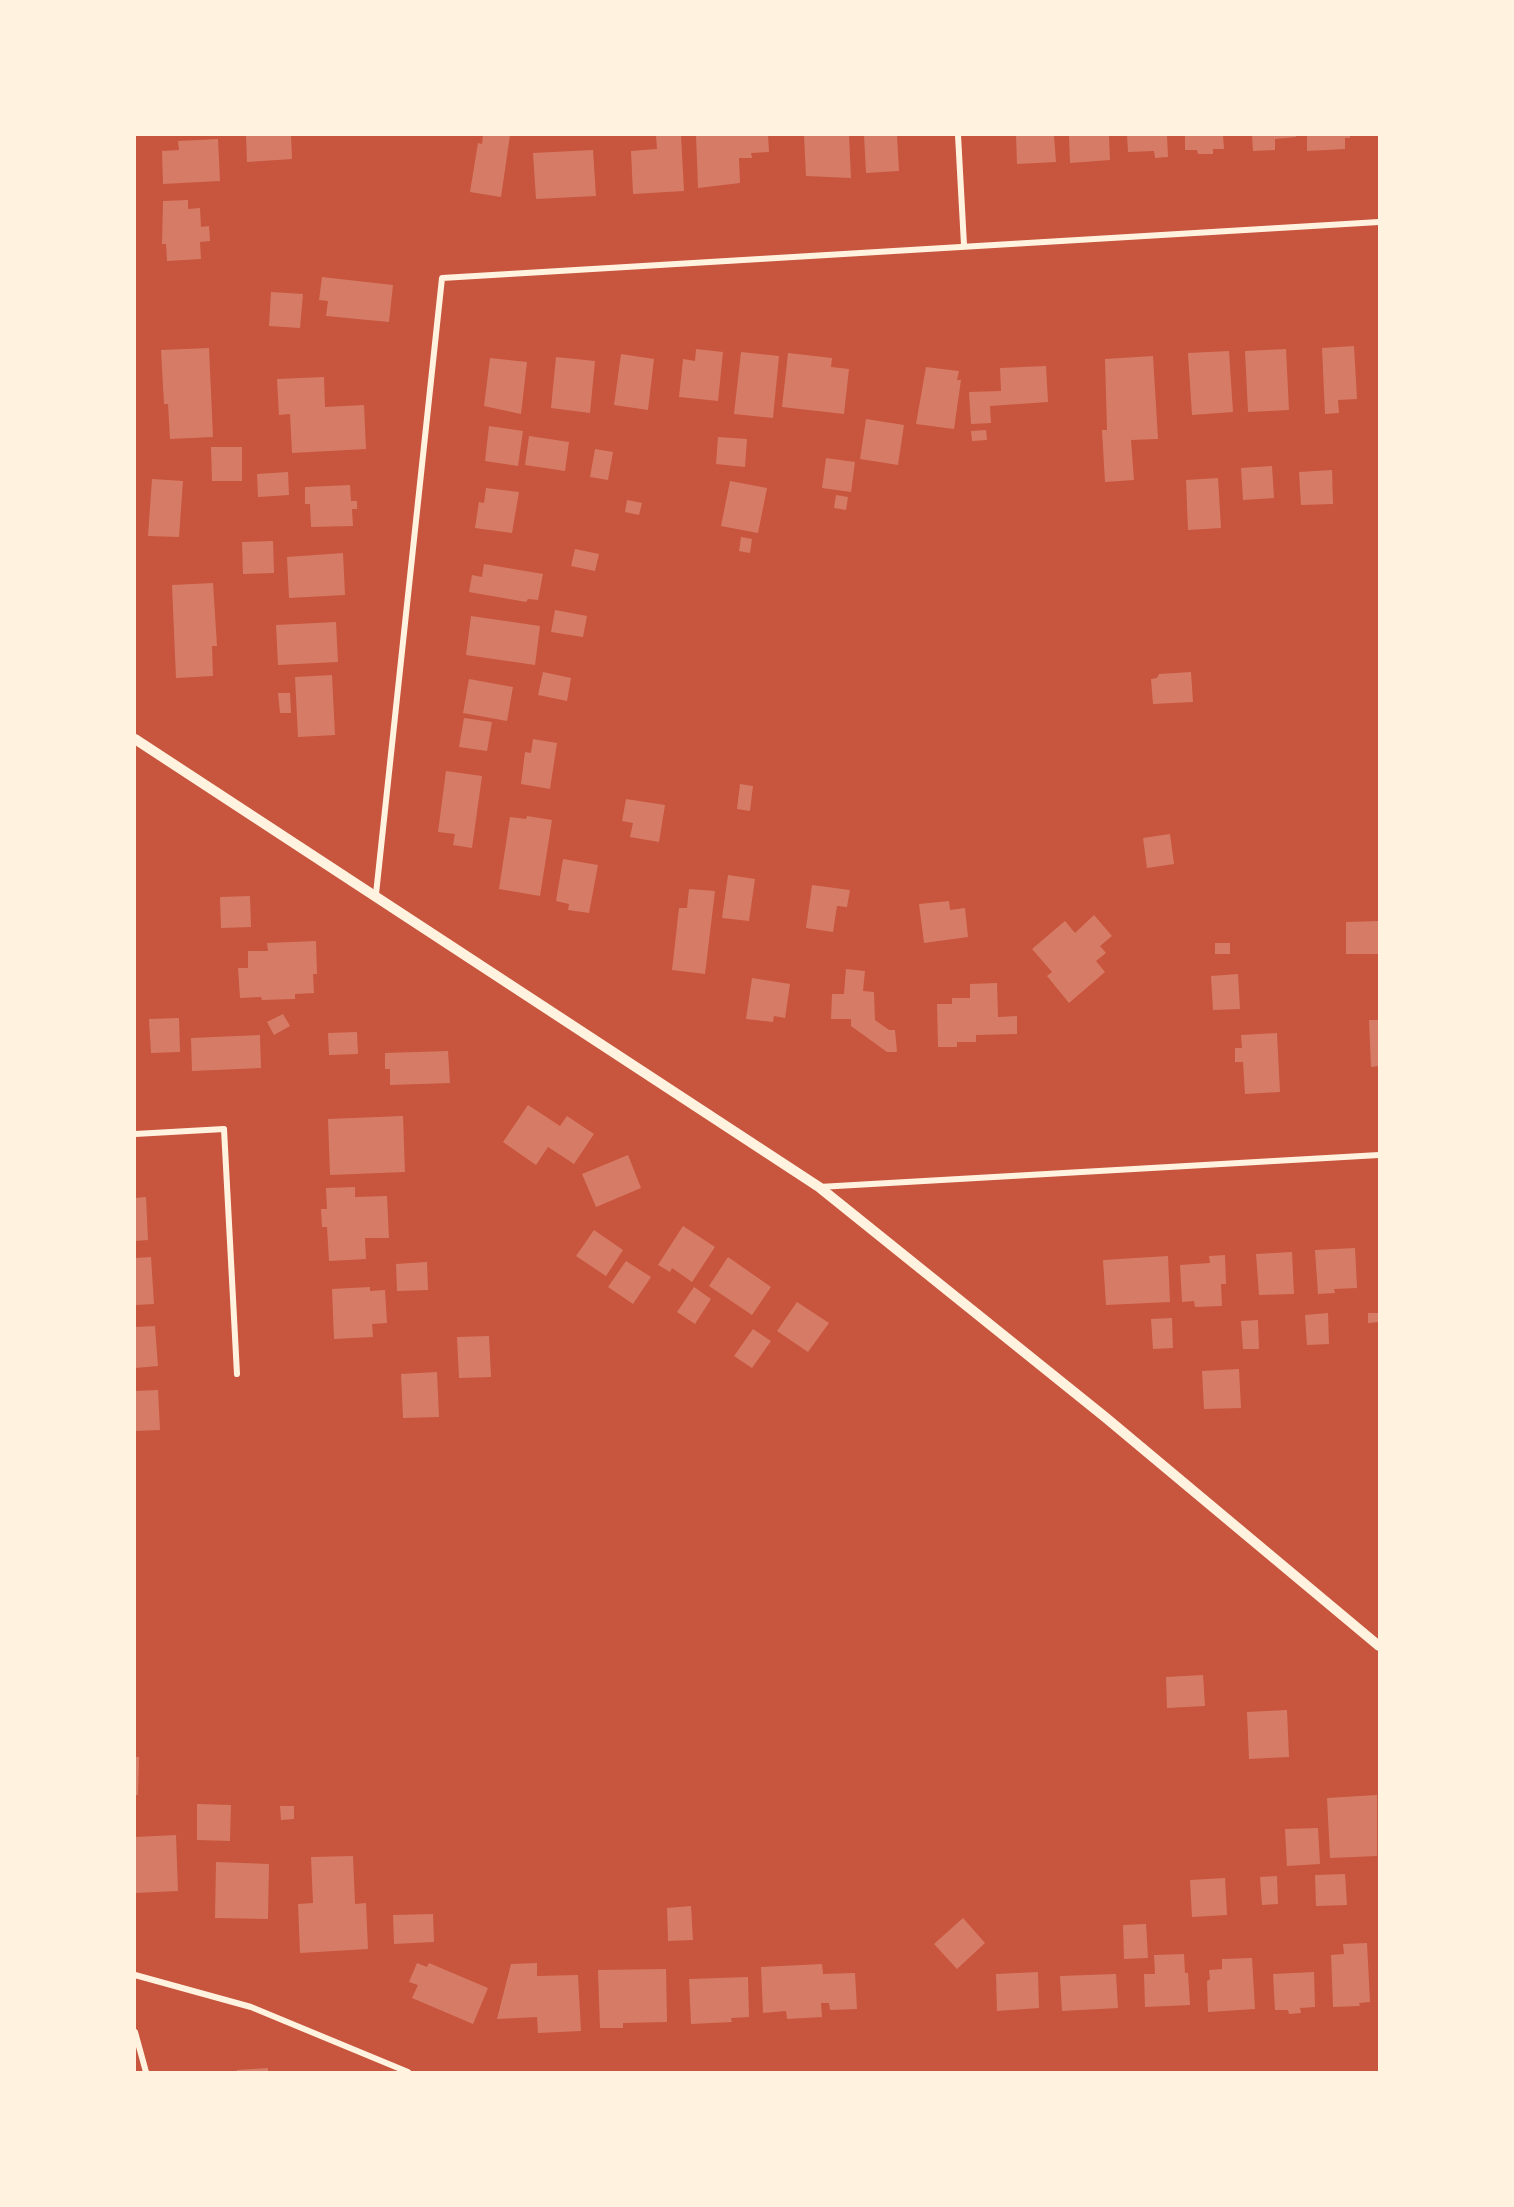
<!DOCTYPE html>
<style>
body{margin:0}
#map{position:relative;width:1514px;height:2207px;overflow:hidden;background:#c8553d;font-family:"DM Sans",sans-serif}
canvas{display:block}
.frame{position:absolute;inset:0;border:136px solid #fff3e0;pointer-events:none}
</style>
<div id="map">
<canvas width="1514" height="2207"></canvas>
<div class="frame"></div>
</div>
<script>
const ctx = document.querySelector('canvas').getContext('2d');
ctx.lineJoin = 'round';
function fill(path, color) {
  ctx.fillStyle = color;
  ctx.fill(path, 'evenodd');
}
function poly(rows) {
  const path = new Path2D();
  for (const r of rows) {
    path.moveTo(r[0], r[1]);
    for (let i = 2; i < r.length; i += 2) path.lineTo(r[i], r[i + 1]);
  }
  return path;
}
function stroke(path, color, width, dash) {
  ctx.strokeStyle = color;
  ctx.lineWidth = width;
  ctx.lineCap = dash ? 'butt' : 'round';
  ctx.setLineDash(dash || []);
  ctx.stroke(path);
}
fill(poly([
 [246,135,291,135,292,159,247,162],
 [483,135,510,135,501,197,470,192,478,143,482,144],
 [656,135,681,135,684,191,633,194,631,151,657,149],
 [696,135,768,135,769,152,751,153,752,158,739,158,740,183,698,188],
 [804,135,849,135,851,178,806,176],
 [864,135,897,135,899,171,866,173],
 [1016,135,1054,135,1056,162,1017,164],
 [1069,135,1109,135,1110,160,1070,163],
 [1127,135,1167,135,1168,157,1155,158,1154,151,1128,152],
 [1185,135,1223,135,1224,149,1213,149,1213,154,1198,154,1197,150,1185,150],
 [1252,135,1296,135,1296,137,1275,139,1275,150,1253,151],
 [1307,135,1350,135,1350,138,1345,138,1345,149,1307,151],
 [218,139,220,181,163,184,162,151,179,150,178,141],
 [593,150,596,196,536,199,533,153],
 [188,200,188,209,200,208,201,227,209,226,210,241,200,242,201,259,167,261,166,244,162,244,163,201],
 [322,277,393,285,389,322,326,316,328,301,319,300],
 [271,292,303,294,300,328,269,326],
 [1354,346,1357,399,1338,400,1339,413,1325,414,1322,348],
 [209,348,213,437,170,439,168,404,164,404,161,350],
 [696,349,723,352,718,401,679,397,683,359,695,361],
 [1286,349,1289,410,1248,412,1245,351],
 [1229,351,1233,412,1192,415,1188,353],
 [741,352,779,356,773,418,734,414],
 [788,353,832,358,831,367,849,369,844,414,782,407],
 [621,354,654,359,648,410,614,405],
 [1153,356,1158,439,1131,440,1134,480,1105,482,1102,430,1107,430,1105,359],
 [556,357,595,361,590,413,551,408],
 [490,358,527,362,521,414,484,406],
 [1046,366,1048,402,990,406,991,423,971,424,969,392,1001,391,1000,368],
 [926,367,959,371,957,380,961,380,954,429,916,424],
 [324,377,325,407,364,405,366,449,292,453,290,414,279,415,277,379],
 [866,419,904,425,898,465,860,459],
 [489,426,523,431,518,466,485,461],
 [986,430,987,440,972,441,971,431],
 [529,436,569,442,565,471,525,465],
 [718,437,747,439,745,467,716,464],
 [211,447,242,447,242,481,212,481],
 [595,449,613,452,608,480,590,477],
 [826,458,855,462,851,492,822,488],
 [1272,466,1274,498,1243,500,1241,468],
 [1332,470,1333,504,1301,505,1299,472],
 [288,472,289,495,258,497,257,474],
 [1218,478,1221,528,1188,530,1186,480],
 [152,479,183,481,179,537,148,536],
 [730,481,767,488,758,533,721,526],
 [350,485,351,501,357,501,357,509,352,509,353,526,311,527,310,504,305,504,305,487],
 [486,488,519,492,512,533,475,528,479,502,484,503],
 [836,495,848,497,846,510,834,508],
 [627,500,642,503,639,515,625,512],
 [741,537,752,539,750,553,739,551],
 [273,541,274,573,243,574,242,542],
 [575,549,599,554,595,571,571,566],
 [343,553,345,595,289,598,287,557],
 [484,564,543,574,538,600,528,599,526,602,469,592,472,575,482,577],
 [213,583,217,646,212,646,213,676,176,678,172,585],
 [555,610,587,616,583,637,551,632],
 [471,616,540,626,535,665,466,655],
 [336,622,338,662,278,665,276,625],
 [543,672,571,678,567,701,538,695],
 [1191,672,1193,702,1153,704,1151,679,1157,678,1159,674],
 [332,675,335,735,298,737,295,677],
 [469,679,513,687,507,721,463,713],
 [278,693,290,693,291,713,280,713],
 [464,718,492,722,487,751,459,747],
 [533,739,557,743,550,789,521,784,525,752,531,753],
 [446,771,482,776,472,848,453,845,455,834,438,832],
 [740,784,753,786,750,811,737,809],
 [626,799,665,805,659,842,630,837,633,823,622,821],
 [527,816,552,820,540,896,499,889,510,817,526,819],
 [1170,834,1174,864,1147,868,1143,838],
 [563,859,598,865,589,913,568,910,569,904,556,901],
 [728,875,755,879,749,921,722,918],
 [812,885,850,890,847,907,837,906,833,932,806,928],
 [689,889,715,891,705,974,672,970,679,908,687,908],
 [250,896,251,927,221,928,220,897],
 [949,901,950,910,965,908,968,937,924,943,919,904],
 [1094,915,1112,936,1100,946,1106,953,1096,961,1105,972,1069,1003,1047,976,1052,972,1032,949,1065,921,1075,933],
 [1379,921,1378,954,1346,954,1346,922],
 [316,941,317,974,313,974,314,993,295,994,295,999,262,1000,261,997,240,998,238,968,248,968,248,951,268,951,267,943],
 [1215,943,1230,943,1230,954,1215,954],
 [846,969,865,971,863,991,874,992,875,1020,889,1030,895,1030,897,1052,887,1052,851,1026,851,1019,831,1019,832,994,844,994],
 [1238,974,1240,1009,1213,1010,1211,976],
 [752,978,790,984,785,1018,774,1016,773,1022,746,1019],
 [997,983,998,1017,1017,1016,1017,1034,976,1035,976,1042,957,1042,957,1047,938,1047,937,1004,952,1004,952,998,970,998,970,984],
 [283,1014,290,1026,274,1035,267,1022],
 [179,1018,180,1052,151,1053,149,1019],
 [1369,1020,1379,1020,1379,1066,1371,1067],
 [357,1032,358,1054,329,1055,328,1033],
 [1277,1033,1280,1092,1245,1094,1243,1062,1235,1062,1235,1048,1242,1048,1241,1035],
 [260,1035,261,1068,192,1071,191,1038],
 [448,1051,450,1083,390,1085,390,1069,385,1069,385,1053],
 [528,1105,560,1126,567,1116,594,1134,574,1164,548,1147,536,1165,503,1142],
 [403,1116,405,1172,330,1175,328,1119],
 [628,1155,641,1188,596,1207,582,1174],
 [355,1187,355,1197,387,1196,389,1238,365,1238,366,1259,329,1261,327,1227,322,1227,321,1209,327,1209,326,1188],
 [146,1197,148,1240,135,1241,135,1198],
 [683,1226,715,1247,692,1282,672,1268,670,1272,658,1265],
 [594,1230,623,1250,606,1276,576,1256],
 [1355,1248,1357,1288,1334,1289,1335,1293,1318,1294,1315,1250],
 [1292,1252,1294,1294,1259,1295,1256,1254],
 [1225,1255,1226,1284,1221,1284,1222,1306,1195,1307,1194,1301,1182,1302,1180,1265,1210,1263,1209,1256],
 [1168,1256,1170,1302,1106,1305,1103,1260],
 [151,1257,154,1304,135,1305,135,1258],
 [728,1257,771,1287,752,1315,709,1286],
 [626,1261,651,1277,633,1304,608,1287],
 [427,1262,428,1290,397,1291,396,1264],
 [370,1287,370,1291,385,1290,387,1323,372,1324,373,1337,334,1339,332,1289],
 [694,1287,711,1299,695,1324,677,1312],
 [797,1302,829,1323,808,1352,777,1331],
 [1328,1313,1329,1344,1307,1345,1305,1315],
 [1368,1313,1379,1313,1379,1322,1368,1323],
 [1172,1318,1173,1348,1153,1349,1151,1319],
 [1258,1320,1259,1349,1243,1349,1241,1321],
 [155,1326,158,1366,135,1368,135,1327],
 [753,1329,771,1341,752,1368,734,1356],
 [489,1336,491,1377,459,1378,457,1337],
 [1239,1369,1241,1408,1204,1409,1202,1371],
 [437,1372,439,1417,403,1418,401,1374],
 [158,1390,160,1430,135,1431,135,1391],
 [1203,1675,1205,1706,1167,1708,1166,1677],
 [1287,1710,1289,1757,1249,1759,1247,1712],
 [135,1757,139,1757,138,1795,135,1795],
 [1377,1795,1377,1856,1330,1858,1327,1798],
 [197,1804,231,1805,230,1841,197,1840],
 [280,1806,294,1806,294,1819,281,1820],
 [1318,1828,1320,1864,1287,1866,1285,1829],
 [176,1835,178,1891,135,1893,135,1837],
 [353,1856,355,1904,366,1903,368,1949,300,1953,298,1904,313,1903,311,1857],
 [216,1862,269,1864,268,1919,215,1918],
 [1345,1874,1347,1905,1316,1906,1315,1875],
 [1277,1876,1278,1904,1262,1905,1260,1877],
 [1225,1878,1227,1915,1192,1917,1190,1880],
 [691,1906,693,1940,668,1941,667,1908],
 [433,1914,434,1942,394,1944,393,1915],
 [963,1918,985,1943,957,1969,934,1944],
 [1146,1924,1148,1958,1124,1959,1123,1925],
 [1367,1943,1370,2002,1359,2003,1360,2006,1333,2007,1331,1955,1344,1954,1343,1944],
 [1184,1954,1185,1973,1188,1973,1190,2005,1145,2007,1144,1974,1155,1974,1154,1955],
 [1252,1958,1255,2009,1208,2012,1207,1981,1210,1979,1209,1970,1222,1969,1222,1959],
 [417,1963,427,1967,429,1963,488,1988,473,2024,412,1998,418,1985,409,1982],
 [537,1963,537,1976,578,1975,581,2031,538,2033,537,2017,497,2019,511,1964],
 [822,1964,823,1974,855,1973,857,2009,830,2010,829,2003,821,2003,822,2017,787,2019,786,2011,763,2013,761,1967],
 [666,1969,667,2022,623,2023,623,2028,600,2028,598,1970],
 [1038,1972,1039,2008,997,2011,996,1974],
 [1314,1972,1315,2007,1300,2008,1301,2013,1289,2014,1288,2010,1275,2010,1273,1974],
 [1116,1974,1118,2008,1062,2011,1060,1976],
 [748,1977,749,2017,731,2018,732,2022,691,2024,689,1979],
 [268,2068,268,2072,237,2072,237,2070]
]), '#d67c66');
stroke(poly([
 [958,135,964,245],
 [376,894,442,278,1379,222],
 [135,1134,224,1129,237,1374],
 [819,1187,1379,1155],
 [135,1975,251,2007,408,2072],
 [135,2032,146,2072]
]), '#fff3e0', 6);
stroke(poly([
 [135,739,819,1187,1105,1417,1379,1646]
]), '#fff3e0', 10);
</script>
